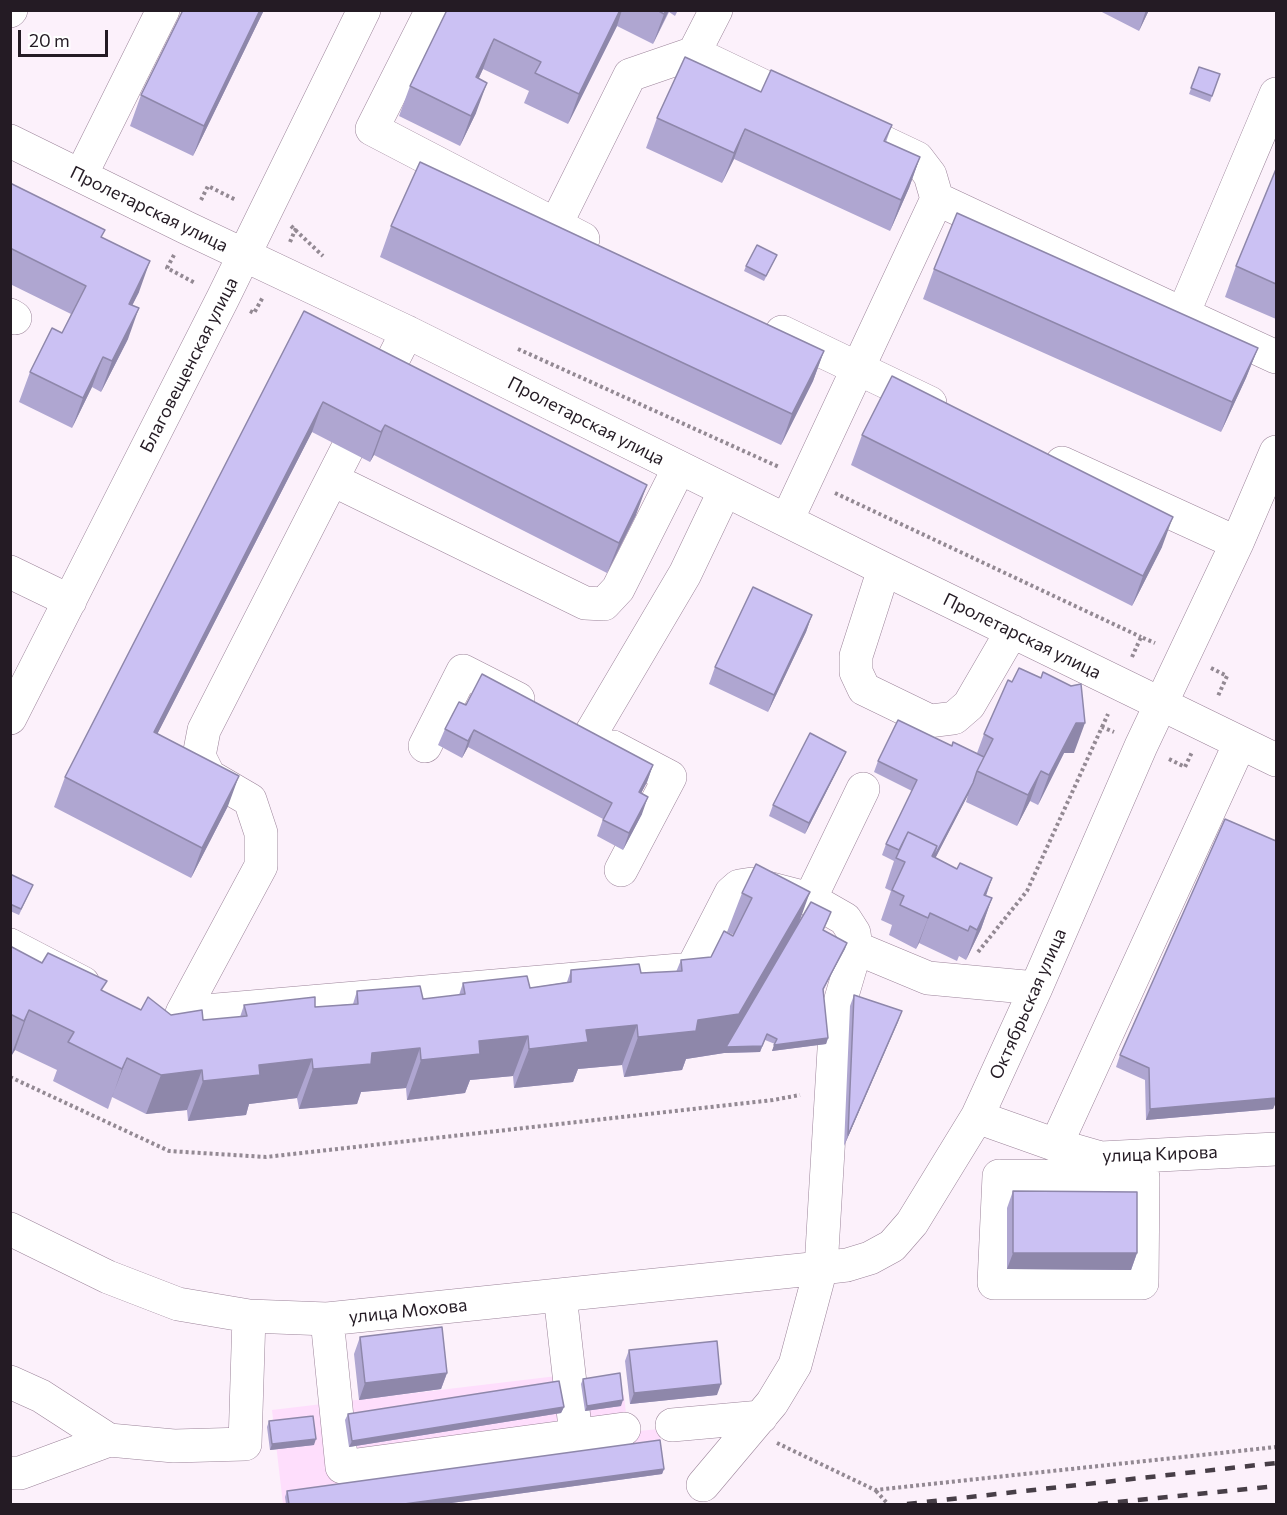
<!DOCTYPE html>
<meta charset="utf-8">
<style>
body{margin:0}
#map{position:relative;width:1287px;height:1515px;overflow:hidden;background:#fcf1fb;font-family:Commissioner,sans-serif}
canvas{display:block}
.frame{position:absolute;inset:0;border:12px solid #241b24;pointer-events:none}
.scale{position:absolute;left:18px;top:30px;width:90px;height:27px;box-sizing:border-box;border:3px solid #241b24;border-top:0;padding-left:8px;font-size:18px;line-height:21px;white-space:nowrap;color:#241b24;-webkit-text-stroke:4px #fff;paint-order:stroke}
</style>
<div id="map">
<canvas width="1287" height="1515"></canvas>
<div class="frame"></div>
<div class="scale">20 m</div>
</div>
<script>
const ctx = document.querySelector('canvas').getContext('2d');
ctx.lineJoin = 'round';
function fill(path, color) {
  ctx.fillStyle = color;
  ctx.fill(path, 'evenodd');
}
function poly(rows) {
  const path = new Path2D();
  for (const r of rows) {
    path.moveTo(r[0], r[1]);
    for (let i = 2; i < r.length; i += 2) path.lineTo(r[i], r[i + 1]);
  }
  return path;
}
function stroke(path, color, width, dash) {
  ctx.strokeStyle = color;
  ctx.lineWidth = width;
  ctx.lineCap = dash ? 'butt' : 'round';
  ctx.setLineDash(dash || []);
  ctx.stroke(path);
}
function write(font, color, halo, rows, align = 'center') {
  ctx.font = font + ' Commissioner,sans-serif';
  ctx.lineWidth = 6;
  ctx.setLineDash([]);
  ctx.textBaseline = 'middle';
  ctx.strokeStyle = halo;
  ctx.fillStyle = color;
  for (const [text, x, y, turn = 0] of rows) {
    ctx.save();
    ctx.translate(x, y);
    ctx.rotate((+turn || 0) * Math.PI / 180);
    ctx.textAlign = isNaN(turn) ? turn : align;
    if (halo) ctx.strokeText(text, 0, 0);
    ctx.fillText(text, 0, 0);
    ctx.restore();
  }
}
fill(poly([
 [557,1376,560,1403,624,1395,628,1432,659,1429,663,1461,303,1504,283,1504,272,1410]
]), '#fedefc');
const minor = poly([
 [432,10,372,129,583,239],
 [10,11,11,10],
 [694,53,805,106],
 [1276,94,1183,314,1276,357],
 [10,141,187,228,407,332,884,569,1276,760],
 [81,175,163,10],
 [937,199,1183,314],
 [555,226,630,75,694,53,716,10],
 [10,315,15,318],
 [782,332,930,403],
 [1062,463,1237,543],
 [333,480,585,603,604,604,618,589,679,468],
 [787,520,937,199,930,175,917,158,879,140],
 [884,569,856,656,856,672,864,689,930,721,954,718,969,705,1012,631],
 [10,572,70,601],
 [10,718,223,298,364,10],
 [590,735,685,574,725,490],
 [425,746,463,671,518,699],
 [613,747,670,777,621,870],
 [810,899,863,789],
 [10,945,83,983],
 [856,948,928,978,1036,988],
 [977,1117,1056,1145,1101,1158,1276,1149],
 [1056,1145,1240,743],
 [999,1176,1143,1177,1142,1283,994,1283,999,1176],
 [10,1229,108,1277,178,1304,249,1316,327,1319,821,1268,836,1016,856,948,854,933,845,919,810,899,752,884,739,886,731,893,692,969,182,1013,261,866,261,833,250,800,209,776,199,756,204,730,407,332],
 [560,1295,576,1436],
 [327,1319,342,1467,624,1429],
 [10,1382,41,1396,109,1440],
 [672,1425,761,1417],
 [10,1473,20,1473,109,1440,174,1446,245,1444,249,1316],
 [703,1485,772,1403,795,1365,821,1268,847,1265,870,1258,892,1246,912,1223,977,1117,1036,988,1141,746,1237,543,1276,452]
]);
stroke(minor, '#9c849a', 34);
stroke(poly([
 [201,200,208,186,236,200],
 [291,226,323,256],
 [290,242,296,228],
 [174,255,167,268,195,283],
 [250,311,254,313,263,297],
 [518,349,779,467],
 [835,493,1141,637],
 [1132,657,1141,637,1155,643],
 [1211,668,1227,676,1218,696],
 [1102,727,1108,714],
 [1169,759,1185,767,1192,752],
 [978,952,1027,891,1102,727,1114,732],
 [10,1077,169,1151,266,1157,773,1100,800,1095],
 [777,1443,875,1490,1276,1447],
 [876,1491,888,1504]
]), '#938993', 4, [3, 3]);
stroke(minor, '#fff', 33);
stroke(poly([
 [907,1504,1276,1463],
 [1098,1504,1276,1486]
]), '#473e47', 4.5, [10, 10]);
fill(poly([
 [264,10,193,156,130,126,141,95],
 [447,10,678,10,675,16,669,12,653,44,617,26,568,124,524,103,529,91,483,69,479,78,476,113,460,146,399,116,410,86],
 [1098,10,1149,10,1139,31],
 [1199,67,1220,74,1210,102,1189,94],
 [761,92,892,125,886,142,920,157,909,188,890,231,734,159,722,183,646,148,657,118],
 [1276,169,1276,319,1225,297,1236,266],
 [10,183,102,238,139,292,132,305,128,339,101,392,92,387,72,428,19,402,30,372,62,333,71,314,10,284],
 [391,226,824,351,813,381,781,445,380,257],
 [777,255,764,281,744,271,746,266],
 [934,269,1258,348,1246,378,1221,432,923,299],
 [304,311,636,515,607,573,374,455,370,462,312,432,157,734,228,806,191,878,54,807,65,777],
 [862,435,1162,547,1132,606,851,465],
 [812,615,806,632,768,712,709,684,715,667],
 [466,705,653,765,647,782,641,793,642,814,623,850,597,836,603,819,468,747,462,758,438,745,445,729],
 [984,734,1074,753,1064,753,1038,805,1030,801,1017,826,966,802,968,795,935,858,957,869,992,878,986,896,992,898,981,929,966,960,959,956,957,961,919,943,916,949,889,935,892,925,881,920,891,891,885,888,894,861,882,855,886,844,912,791,874,772,878,761,952,746,977,753],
 [846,752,841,763,805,834,769,816,773,805],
 [1276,841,1276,1102,1273,1109,1146,1120,1145,1080,1116,1067,1120,1055],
 [10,874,33,885,19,915,10,911],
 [742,893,799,923,829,918,823,931,847,943,823,991,828,1038,826,1044,772,1051,775,1044,765,1040,760,1052,724,1053,686,1059,682,1070,624,1077,622,1065,578,1069,573,1082,514,1088,513,1076,470,1080,465,1093,407,1100,406,1088,361,1092,357,1104,299,1109,297,1098,249,1104,246,1115,188,1121,187,1110,146,1114,112,1097,108,1109,53,1081,57,1070,15,1050,10,1058,10,946,42,963,141,1010,203,1020,240,1017,244,1005,315,1007,353,1004,357,991,423,999,459,995,463,983,530,988,567,982,571,970,641,973,676,972,681,960,711,957,733,936,734,935,727,932],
 [854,995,902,1011,844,1146,850,1006],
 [1013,1191,1137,1253,1131,1270,1007,1269,1007,1208],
 [360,1337,447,1373,441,1389,359,1400,354,1354],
 [629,1350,717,1395,630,1404,625,1361],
 [583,1379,621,1406,585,1411,581,1384],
 [564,1407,561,1413,349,1447,345,1420,348,1414],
 [269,1421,314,1445,270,1450,267,1427],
 [664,1469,662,1474,444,1504,286,1504,285,1497,287,1491]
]), '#afa6d1');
fill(poly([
 [260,10,264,10,193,156,204,126],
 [620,10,622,10,617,26,568,124,579,94],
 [666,10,669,10,653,44,664,14],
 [1146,10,1149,10,1139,31],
 [494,39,483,69,465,107,476,77],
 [487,83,476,113,460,146,471,116],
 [745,129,734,159,722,183,734,153],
 [920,157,909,188,890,231,901,200],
 [150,261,139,292,118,334,129,304],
 [139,308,128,339,101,392,112,361],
 [1258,348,1246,378,1221,432,1232,402],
 [824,351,813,381,781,445,792,414],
 [103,357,92,387,72,428,83,398],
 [323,402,312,432,143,762,154,732],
 [385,425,374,455,370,462,381,432],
 [647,485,636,515,607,573,619,543],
 [1173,517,1162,547,1132,606,1143,576],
 [812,615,806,632,768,712,774,695],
 [1076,723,1085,723,1074,753,1064,753,1038,805,1049,775],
 [474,730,468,747,462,758,468,741],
 [846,752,841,763,805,834,809,823],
 [653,765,647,782,633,809,639,792],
 [1041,771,1030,801,1017,826,1028,795],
 [239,776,228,806,191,878,202,848],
 [973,783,968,795,921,886,932,856,937,846],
 [648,797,642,814,623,850,629,833],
 [992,878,981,909,984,895],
 [810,892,796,931,767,1034,760,1052,724,1053,686,1059,682,1070,624,1077,638,1037,698,1020],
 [992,898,981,929,966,960,977,930],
 [930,913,919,943,916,949,928,918],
 [847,943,845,949,820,995,823,989],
 [29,1010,15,1050,10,1058,24,1021],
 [902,1011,898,1022,844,1146,848,1135],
 [637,1025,622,1065,578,1069,573,1082,514,1088,529,1049,586,1030],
 [528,1036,513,1076,470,1080,465,1093,407,1100,421,1060,479,1041],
 [828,1038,826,1044,772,1051,774,1045],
 [420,1048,406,1088,361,1092,357,1104,299,1109,313,1069,372,1053],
 [127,1058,112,1097,108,1109,122,1069],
 [312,1059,297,1098,249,1104,246,1115,188,1121,203,1081,259,1065],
 [202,1070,187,1110,146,1114,161,1075],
 [1276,1098,1276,1102,1273,1109,1146,1120,1150,1109],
 [1013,1253,1137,1253,1131,1270,1007,1269],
 [447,1373,441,1389,359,1400,365,1383],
 [721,1384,717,1395,630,1404,634,1393],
 [623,1400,621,1406,585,1411,587,1406],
 [564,1407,561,1413,349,1447,352,1441],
 [316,1439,314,1445,270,1450,272,1444],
 [664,1469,662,1474,444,1504,404,1504]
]), '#8e87aa');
const building = poly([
 [183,10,260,10,204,126,141,95,183,10],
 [447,10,620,10,579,94,535,73,541,62,494,39,476,77,487,83,471,116,410,86,447,10],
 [657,10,666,10,664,14,657,10],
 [685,57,761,92,771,70,892,125,884,141,920,157,901,200,745,129,734,153,657,118,685,57],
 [1199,67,1220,74,1212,96,1191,88,1199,67],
 [420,162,824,351,792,414,391,226,420,162],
 [1276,169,1276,284,1236,266,1276,169],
 [10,183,105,230,101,237,150,261,129,304,139,308,112,361,103,357,83,398,30,372,52,328,62,333,86,286,10,248,10,183],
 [957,213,1258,348,1232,402,934,269,957,213],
 [757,245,777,255,766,276,746,266,757,245],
 [304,311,647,485,619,543,385,425,381,432,323,402,154,732,239,776,202,848,65,777,304,311],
 [892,376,1173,517,1143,576,862,435,892,376],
 [753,587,812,615,774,695,715,667,753,587],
 [1019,668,1041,678,1043,672,1071,686,1081,684,1085,723,1076,723,1049,775,1041,771,1028,795,977,771,993,739,984,734,1008,680,1012,682,1019,668],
 [482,674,653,765,639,792,648,797,629,833,603,820,612,803,474,730,468,741,445,729,459,702,466,705,482,674],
 [898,720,952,746,953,742,984,757,977,771,973,783,934,857,933,857,937,846,908,832,899,850,886,844,917,780,878,761,898,720],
 [810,733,846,752,809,823,773,805,810,733],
 [1225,819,1276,841,1276,1098,1150,1109,1149,1068,1120,1055,1225,819],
 [908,832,937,846,932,856,957,869,960,863,992,878,984,895,992,898,977,930,970,926,968,931,930,913,928,918,900,905,904,896,892,890,905,862,896,858,908,832],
 [756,864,810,892,739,1014,698,1020,696,1031,638,1037,637,1025,586,1030,588,1042,529,1049,528,1036,479,1041,480,1054,421,1060,420,1048,372,1053,371,1064,313,1069,312,1059,259,1065,260,1075,203,1081,202,1070,161,1075,127,1058,122,1069,68,1042,74,1032,29,1010,24,1021,10,1014,10,946,42,963,48,953,107,981,101,990,141,1010,148,997,171,1015,202,1010,203,1020,247,1016,244,1005,315,997,315,1007,358,1004,357,991,420,986,423,999,465,994,463,983,527,976,530,988,571,982,571,970,639,964,641,973,682,971,681,960,711,957,724,931,733,936,752,898,742,893,756,864],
 [10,874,33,885,21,909,10,904,10,874],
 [811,902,831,912,823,930,847,943,823,989,828,1038,774,1045,777,1039,767,1034,762,1046,726,1047,811,902],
 [854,995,902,1011,848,1135,854,995],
 [1013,1191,1137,1192,1137,1253,1013,1253,1013,1191],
 [442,1327,447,1373,365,1383,360,1337,442,1327],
 [717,1341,721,1384,634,1393,629,1350,717,1341],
 [620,1373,623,1400,587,1406,583,1379,620,1373],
 [559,1381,564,1407,352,1441,348,1414,559,1381],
 [313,1416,316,1439,272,1444,269,1421,313,1416],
 [660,1440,664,1469,404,1504,289,1504,287,1491,660,1440]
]);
fill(building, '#cbc1f3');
stroke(building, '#8e87aa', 1.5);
write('18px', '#241b24', '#fff', [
 ["Пролетарская улица",149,209,26],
 ["Благовещенская улица",189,365,-63],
 ["Пролетарская улица",586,421,27],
 ["Пролетарская улица",1022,636,26],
 ["Октябрьская улица",1028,1004,-66],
 ["улица Кирова",1160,1154,-2],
 ["улица Мохова",408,1311,-6]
]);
</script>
